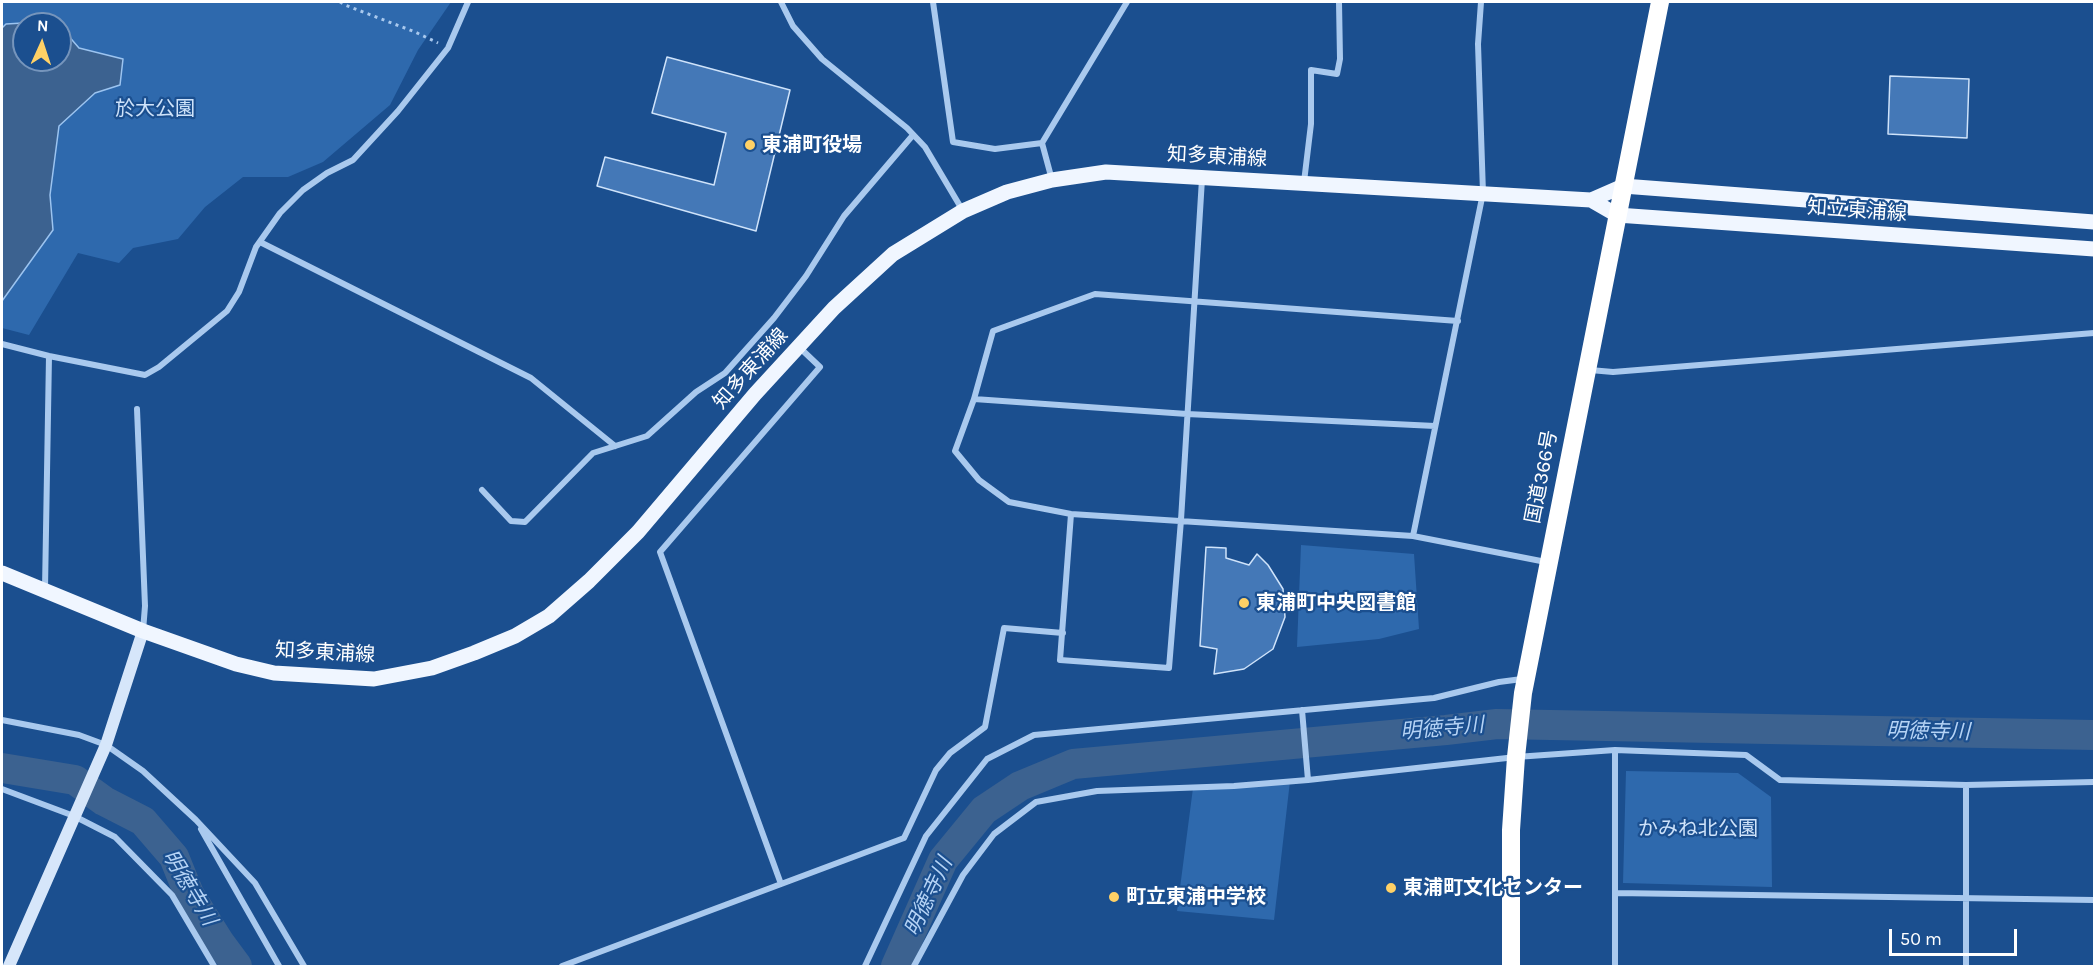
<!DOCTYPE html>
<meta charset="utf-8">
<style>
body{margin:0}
#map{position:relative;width:2096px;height:968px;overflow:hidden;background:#1b4f8f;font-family:Karla,sans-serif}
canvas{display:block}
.frame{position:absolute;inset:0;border:3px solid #fff;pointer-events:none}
.north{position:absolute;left:12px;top:12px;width:60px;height:60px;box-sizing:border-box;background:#1b4f8f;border:2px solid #7695bc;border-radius:50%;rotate:3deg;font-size:16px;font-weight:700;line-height:24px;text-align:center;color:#fff}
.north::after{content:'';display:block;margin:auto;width:21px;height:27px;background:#ffd166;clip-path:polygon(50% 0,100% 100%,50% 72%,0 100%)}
.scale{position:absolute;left:1889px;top:929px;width:128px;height:27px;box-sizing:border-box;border:3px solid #fff;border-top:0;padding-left:8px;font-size:18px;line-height:21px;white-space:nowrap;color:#fff;-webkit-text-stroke:4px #1b4f8f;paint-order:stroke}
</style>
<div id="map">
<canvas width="2096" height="968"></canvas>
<div class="frame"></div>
<div class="north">N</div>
<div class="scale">50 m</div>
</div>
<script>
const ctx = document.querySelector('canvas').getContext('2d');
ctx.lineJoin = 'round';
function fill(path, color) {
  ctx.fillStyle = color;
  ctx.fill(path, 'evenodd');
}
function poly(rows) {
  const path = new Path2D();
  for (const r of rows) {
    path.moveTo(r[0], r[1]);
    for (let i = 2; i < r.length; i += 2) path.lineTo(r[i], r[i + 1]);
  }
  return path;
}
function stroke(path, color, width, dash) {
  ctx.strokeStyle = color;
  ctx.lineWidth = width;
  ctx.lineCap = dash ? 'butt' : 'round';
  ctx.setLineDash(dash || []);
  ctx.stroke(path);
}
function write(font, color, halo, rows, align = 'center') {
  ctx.font = font + ' Karla,"Noto Sans JP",sans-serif';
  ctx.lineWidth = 4.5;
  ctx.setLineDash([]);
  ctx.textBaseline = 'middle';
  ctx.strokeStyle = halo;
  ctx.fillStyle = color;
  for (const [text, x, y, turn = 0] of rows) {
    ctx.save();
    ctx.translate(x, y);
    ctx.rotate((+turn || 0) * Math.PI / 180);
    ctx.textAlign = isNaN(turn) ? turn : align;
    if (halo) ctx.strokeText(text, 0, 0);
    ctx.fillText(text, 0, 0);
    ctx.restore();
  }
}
fill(poly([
 [2,2,451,2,418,50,390,105,323,162,288,177,243,177,205,207,178,239,133,248,119,263,78,253,29,335,2,328],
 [24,24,60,24,60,60,24,60],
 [1301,545,1414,554,1419,629,1379,639,1297,647],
 [1626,771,1738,773,1771,797,1772,887,1623,883],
 [1290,781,1274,920,1177,911,1193,788]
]), '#2e69ad');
const water = poly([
 [56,21,58,24,24,24,24,60,60,60,60,26,79,48,123,59,120,85,95,93,59,126,50,195,53,230,2,301,2,28,6,24,56,21]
]);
fill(water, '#3c6290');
stroke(water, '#9cc4f0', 1.5);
stroke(poly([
 [2,768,75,780,104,801,143,821,174,857,189,894,220,943,237,966],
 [896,966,943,860,984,810,1020,786,1073,764,1446,730,1497,724,2094,735]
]), '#3c6290', 30);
const building = poly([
 [667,57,790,90,756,231,597,186,605,157,714,185,726,133,652,113,667,57],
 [1890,76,1969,79,1967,138,1888,134,1890,76],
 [1206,547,1226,548,1226,558,1249,565,1257,554,1268,565,1283,589,1285,617,1273,649,1244,669,1214,674,1217,649,1200,646,1206,547]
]);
fill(building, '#4478b7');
stroke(building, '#cfe3fa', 1.5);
stroke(poly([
 [340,2,345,5,415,32,438,43]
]), '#a9c9ee', 3, [3, 4.5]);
stroke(poly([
 [781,2,793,26,822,59,907,128,925,147,963,211],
 [933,2,953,142,995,149,1042,143],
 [1052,180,1042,143,1127,2],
 [1304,182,1311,124,1311,70,1337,74,1340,59,1339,2],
 [260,242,531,378,615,446],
 [1458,321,1095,294,993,331,974,399,955,451,979,480,1009,502,1071,514,1413,536,1546,562],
 [2,344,49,356,145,375,159,367,227,311,239,292,256,247,280,213,303,190,327,173,353,160,398,111,448,48,468,2],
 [1590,370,1613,372,2094,333],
 [974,399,1187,414,1435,426],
 [137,409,145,606,143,631],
 [482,490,511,521,525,522,593,453,647,436,696,392,725,373,774,318,806,276,844,216,913,135],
 [1071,514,1060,660,1169,668,1181,520,1202,179],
 [1413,536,1483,193,1478,44,1481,2],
 [45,589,49,356],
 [1302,710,1308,780],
 [2,720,79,735,106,745,143,771,196,820,255,883,304,966],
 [1615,750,1615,966],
 [2,789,74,816,115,837,172,895,214,966],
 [201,829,279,966],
 [781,884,660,552,820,367,799,347],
 [1615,893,2094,900],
 [562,966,904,838,936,770,950,753,985,727,1004,628,1063,633],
 [865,966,926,836,987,759,1034,735,1434,698,1499,682,1522,679],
 [914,966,963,875,994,834,1036,802,1097,791,1234,786,1308,780,1516,757,1615,750,1746,755,1780,780,1966,785,2094,782],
 [1966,966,1966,785]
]), '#a9c9ee', 6);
stroke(poly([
 [9,966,106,745,143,631]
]), '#d6e6fa', 12);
stroke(poly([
 [1591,200,1623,186,2094,222],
 [2,573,143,631,236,664,274,673,374,679,432,668,474,653,515,636,549,616,589,581,638,532,755,394,834,308,893,254,963,211,1007,192,1052,180,1106,172,1591,200,1617,215,2094,249]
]), '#f0f6ff', 15);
stroke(poly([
 [1511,966,1511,830,1516,757,1523,693,1660,2]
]), '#fff', 18);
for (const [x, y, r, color] of [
 [750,145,6,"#ffd166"],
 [1244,603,6,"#ffd166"],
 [1391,888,6,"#ffd166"],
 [1114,897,6,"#ffd166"]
]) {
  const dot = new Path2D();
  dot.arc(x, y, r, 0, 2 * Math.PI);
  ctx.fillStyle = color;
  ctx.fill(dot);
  stroke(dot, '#1b4f8f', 2);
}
write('20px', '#cfe3fa', '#1b4f8f', [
 ["於大公園",155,109],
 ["かみね北公園",1698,829]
]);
write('bold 20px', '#fff', '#1b4f8f', [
 ["東浦町役場",762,145],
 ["東浦町中央図書館",1256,603],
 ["東浦町文化センター",1403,888],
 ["町立東浦中学校",1126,897]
], 'left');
write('20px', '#fff', '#1b4f8f', [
 ["知多東浦線",1217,157,3],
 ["知立東浦線",1857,211,4],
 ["知多東浦線",751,369,-48],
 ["国道366号",1542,477,-79],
 ["知多東浦線",325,653,3]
]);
write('italic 21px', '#b5d3f5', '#1b4f8f', [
 ["明徳寺川",1442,729,-5],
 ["明徳寺川",1928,732,1],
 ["明徳寺川",189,888,59],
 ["明徳寺川",929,897,-65]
]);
</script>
